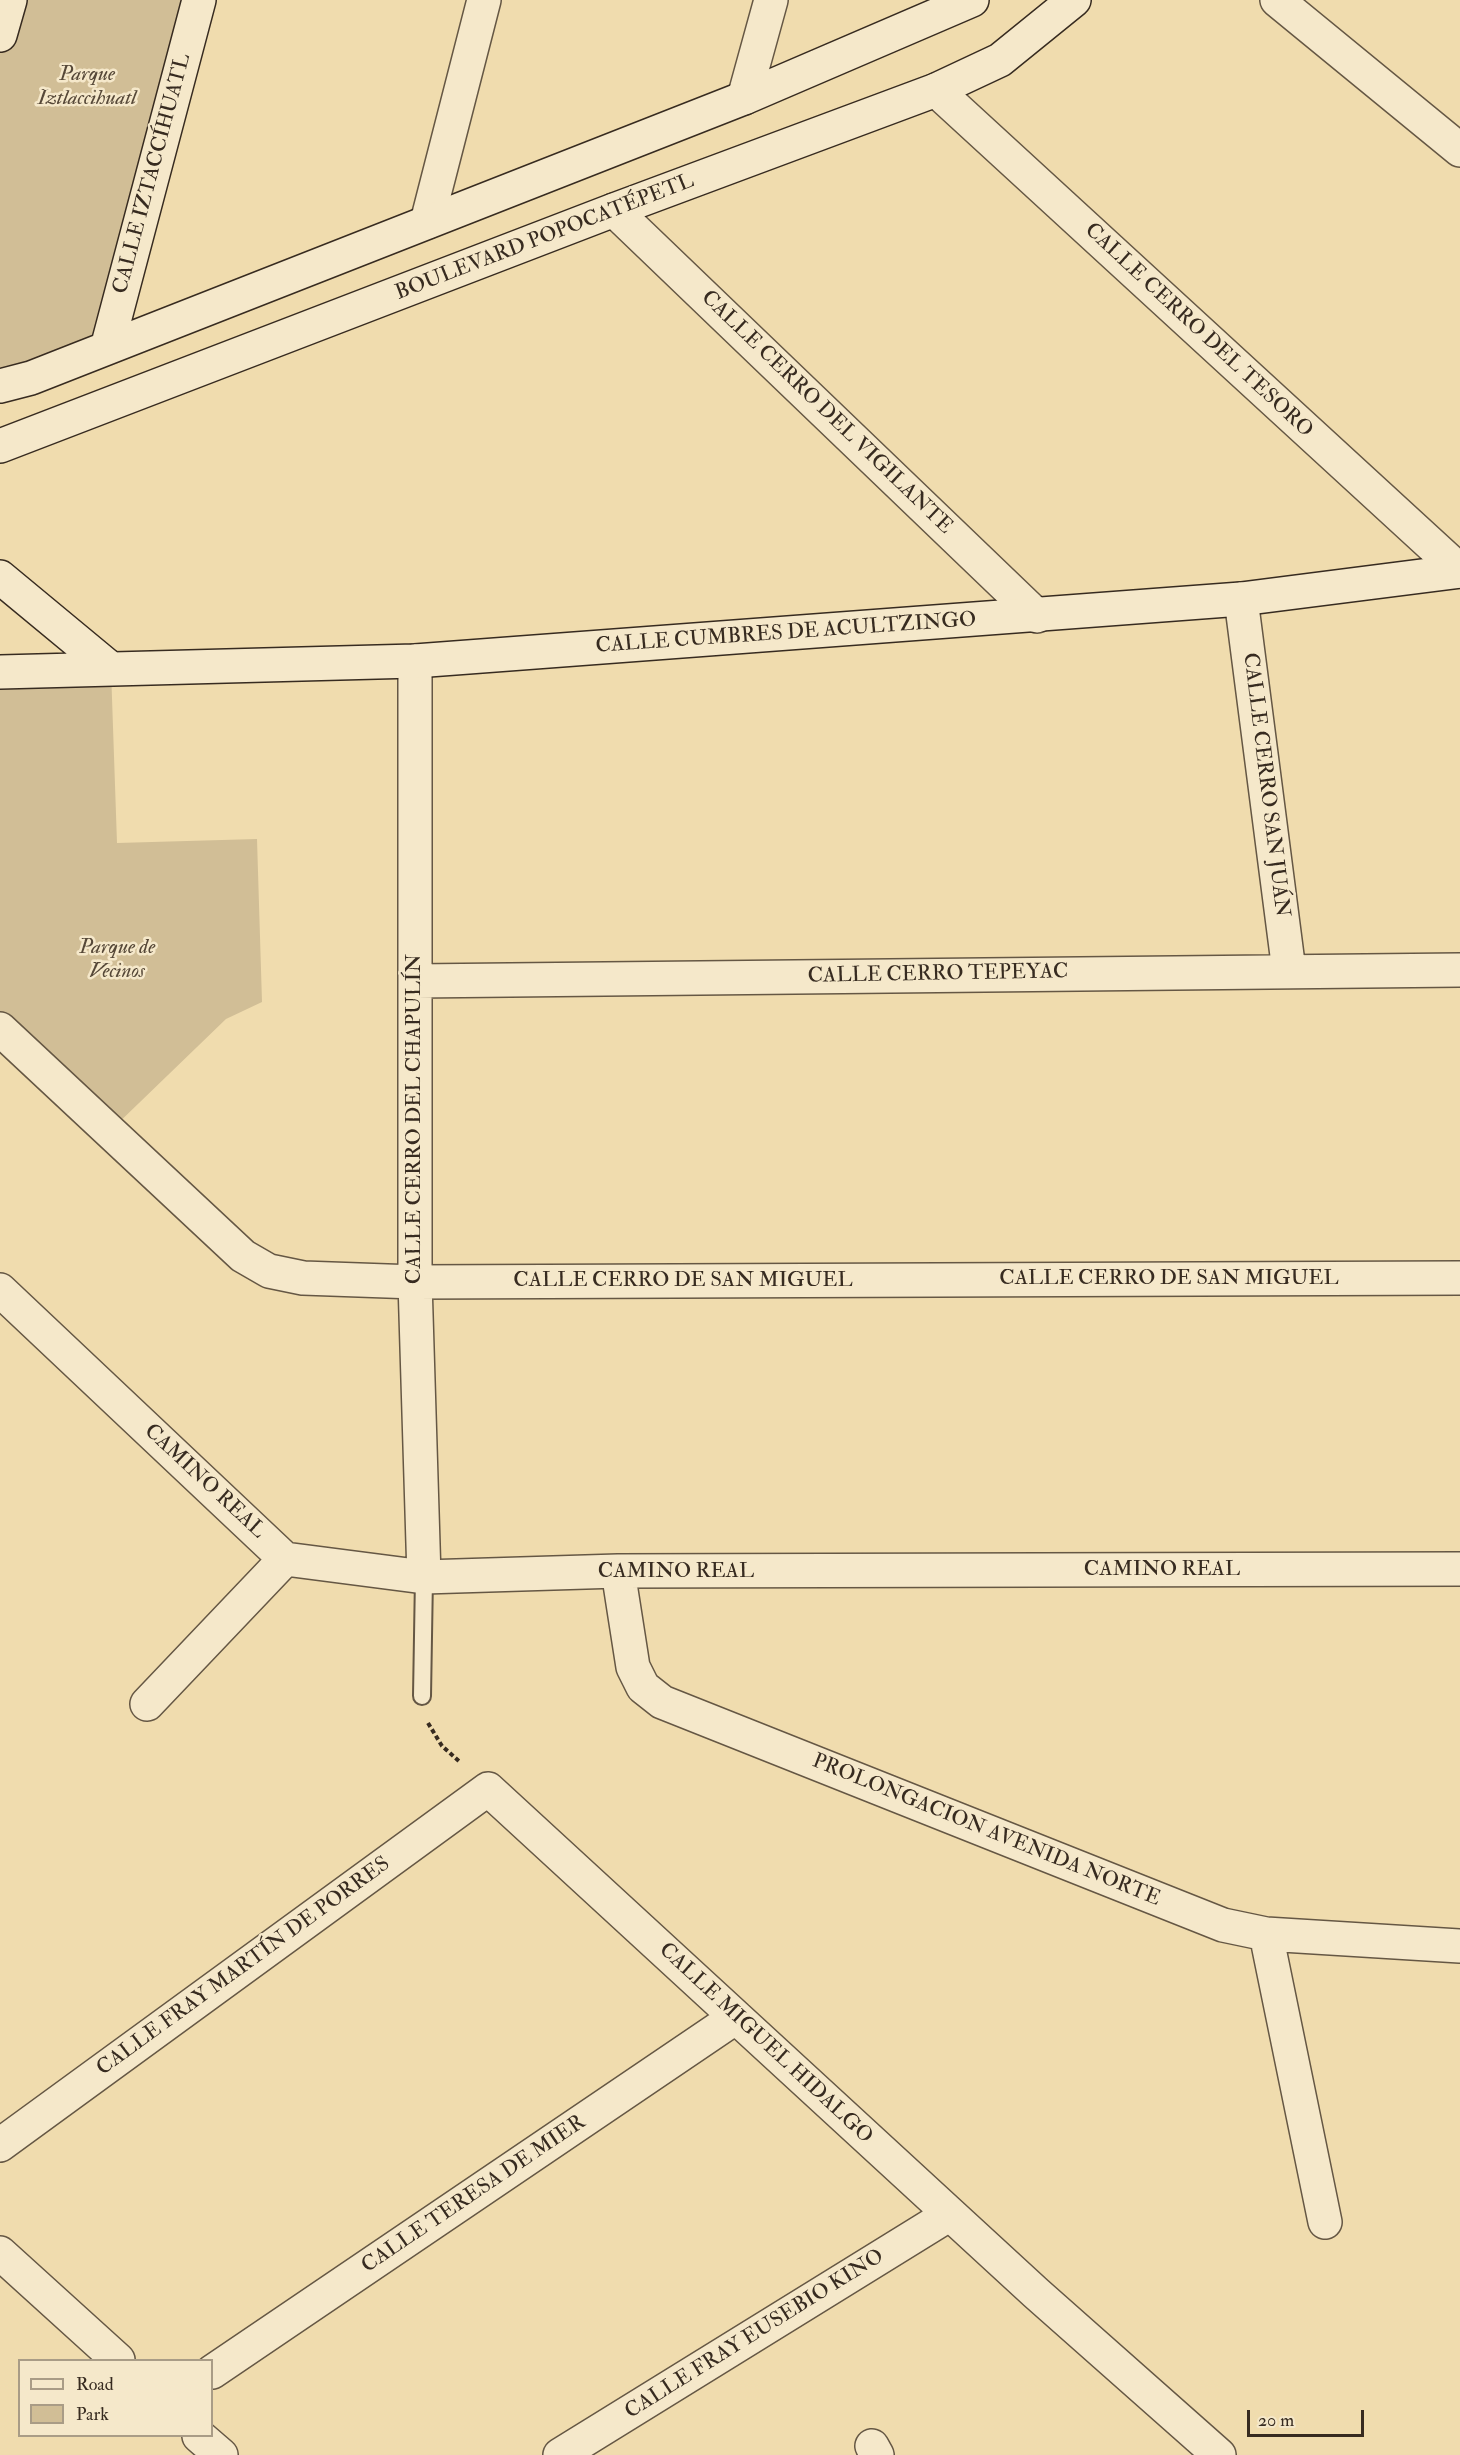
<!DOCTYPE html>
<meta charset="utf-8">
<style>
body{margin:0}
#map{position:relative;width:1460px;height:2455px;overflow:hidden;background:#f0dcae;font-family:"IM FELL Double Pica",serif}
canvas{display:block}
.legend{position:absolute;left:18px;top:2359px;width:195px;height:78px;box-sizing:border-box;background:#f5e8ca;border:2px solid #a99c86;margin:0;padding:8px 10px;list-style:none;font-size:18px;color:#372b20}
.legend li{display:flex;align-items:center;gap:12px;height:30px}
.legend b{width:30px;border:2px solid #a99c86}
.scale{position:absolute;left:1247px;top:2410px;width:117px;height:27px;box-sizing:border-box;border:3px solid #372b20;border-top:0;padding-left:8px;font-size:18px;line-height:21px;white-space:nowrap;color:#372b20;-webkit-text-stroke:4px #f5e8ca;paint-order:stroke}
</style>
<div id="map">
<canvas width="1460" height="2455"></canvas>
<ul class="legend">
<li><b style="height:8px;background:#f5e8ca"></b>Road</li>
<li><b style="height:16px;background:#d1be96"></b>Park</li>
</ul>
<div class="scale">20 m</div>
</div>
<script>
const ctx = document.querySelector('canvas').getContext('2d');
ctx.lineJoin = 'round';
function fill(path, color) {
  ctx.fillStyle = color;
  ctx.fill(path, 'evenodd');
}
function poly(rows) {
  const path = new Path2D();
  for (const r of rows) {
    path.moveTo(r[0], r[1]);
    for (let i = 2; i < r.length; i += 2) path.lineTo(r[i], r[i + 1]);
  }
  return path;
}
function stroke(path, color, width, dash) {
  ctx.strokeStyle = color;
  ctx.lineWidth = width;
  ctx.lineCap = dash ? 'butt' : 'round';
  ctx.setLineDash(dash || []);
  ctx.stroke(path);
}
function write(font, color, halo, rows, align = 'center') {
  ctx.font = font + ' "IM FELL Double Pica",serif';
  ctx.lineWidth = 5;
  ctx.setLineDash([]);
  ctx.textBaseline = 'middle';
  ctx.strokeStyle = halo;
  ctx.fillStyle = color;
  for (const [text, x, y, turn = 0] of rows) {
    ctx.save();
    ctx.translate(x, y);
    ctx.rotate((+turn || 0) * Math.PI / 180);
    ctx.textAlign = isNaN(turn) ? turn : align;
    if (halo) ctx.strokeText(text, 0, 0);
    ctx.fillText(text, 0, 0);
    ctx.restore();
  }
}
fill(poly([
 [10,0,199,0,107,348,0,386,0,35],
 [111,669,117,843,257,839,262,1002,226,1019,110,1131,0,1027,0,672]
]), '#d1be96');
const lane = poly([
 [422,1696,424,1577]
]);
const street = poly([
 [1277,0,1460,150],
 [936,90,1460,571],
 [744,98,771,0],
 [614,210,1037,616],
 [427,222,484,0],
 [1241,599,1289,971],
 [415,661,415,1282,424,1577],
 [415,981,1460,970],
 [0,1029,243,1256,269,1271,303,1278,415,1282,1460,1278],
 [0,1290,285,1559,424,1577,618,1571,1460,1569],
 [618,1571,633,1667,643,1687,662,1702,1223,1925,1266,1934,1460,1946],
 [147,1704,285,1559],
 [1266,1934,1325,2222],
 [0,2145,488,1789,1036,2293,1219,2455],
 [0,2253,118,2360],
 [212,2372,736,2017],
 [199,2436,221,2455],
 [872,2446,877,2455],
 [560,2455,950,2214]
]);
const secondary = poly([
 [0,35,10,0],
 [107,348,199,0],
 [0,386,31,378,744,98,972,0],
 [0,446,614,210,936,90,1000,60,1074,0],
 [0,577,111,669],
 [0,672,415,661,1241,599,1460,571]
]);
stroke(lane, '#655744', 20);
stroke(street, '#655744', 36);
stroke(secondary, '#372b20', 36);
stroke(poly([
 [428,1723,442,1746,461,1763]
]), '#372b20', 4, [4.5, 3]);
stroke(lane, '#f5e8ca', 16);
stroke(street, '#f5e8ca', 33);
stroke(secondary, '#f5e8ca', 33);
write('italic 21px', '#564838', '#f5e8ca', [
 ["Parque",87,75],
 ["Iztlaccihuatl",87,99],
 ["Parque de",117,948],
 ["Vecinos",117,972]
]);
write('21px', '#372b20', '#f5e8ca', [
 ["CALLE IZTACCÍHUATL",153,174,-75],
 ["BOULEVARD POPOCATÉPETL",545,238,-21],
 ["CALLE CERRO DEL TESORO",1198,331,43],
 ["CALLE CERRO DEL VIGILANTE",826,413,44],
 ["CALLE CUMBRES DE ACULTZINGO",786,634,-4],
 ["CALLE CERRO SAN JUÁN",1265,785,83],
 ["CALLE CERRO TEPEYAC",938,975,-1],
 ["CALLE CERRO DEL CHAPULÍN",415,1119,-90],
 ["CALLE CERRO DE SAN MIGUEL",1169,1279],
 ["CALLE CERRO DE SAN MIGUEL",683,1281],
 ["CAMINO REAL",204,1482,43],
 ["CAMINO REAL",1162,1570],
 ["CAMINO REAL",676,1572],
 ["PROLONGACION AVENIDA NORTE",986,1831,22],
 ["CALLE FRAY MARTÍN DE PORRES",244,1967,-36],
 ["CALLE MIGUEL HIDALGO",765,2044,43],
 ["CALLE TERESA DE MIER",474,2195,-34],
 ["CALLE FRAY EUSEBIO KINO",755,2335,-32]
]);
</script>
